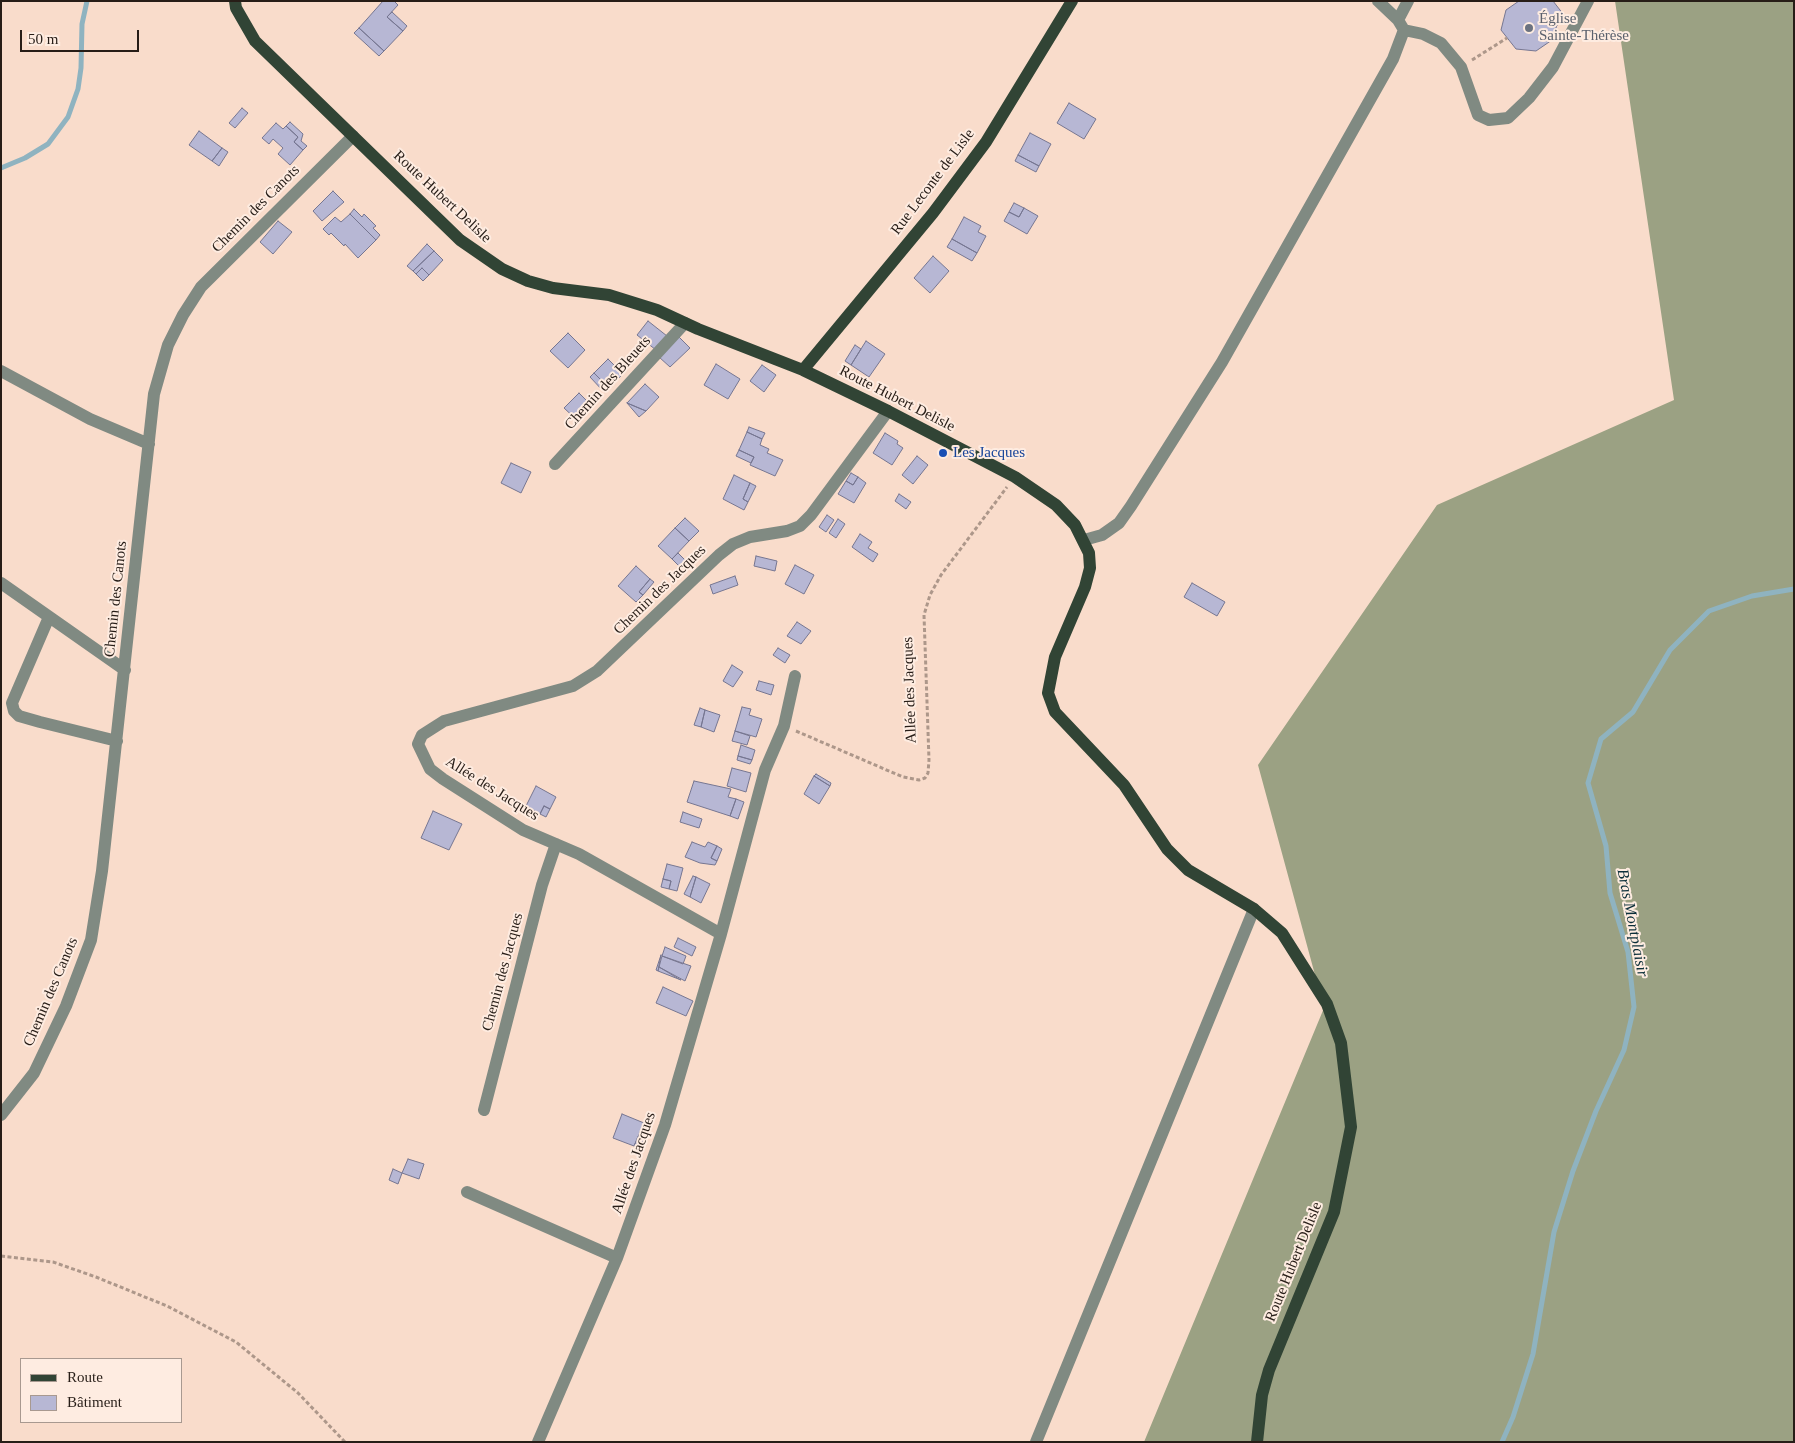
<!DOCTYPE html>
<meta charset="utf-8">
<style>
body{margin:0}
#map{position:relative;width:1795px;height:1443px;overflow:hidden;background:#f9dccb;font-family:"Times New Roman",serif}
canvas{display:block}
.frame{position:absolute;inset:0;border:2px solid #271d17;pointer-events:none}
.legend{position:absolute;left:20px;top:1358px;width:162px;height:65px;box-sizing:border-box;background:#feece1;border:1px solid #a89990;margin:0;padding:6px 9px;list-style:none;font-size:15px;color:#271d17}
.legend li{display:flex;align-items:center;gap:10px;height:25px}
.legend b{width:25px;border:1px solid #a89990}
.scale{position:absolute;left:20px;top:30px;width:119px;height:22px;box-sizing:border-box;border:2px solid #271d17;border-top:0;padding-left:6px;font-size:15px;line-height:18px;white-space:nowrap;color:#271d17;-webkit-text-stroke:4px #feece1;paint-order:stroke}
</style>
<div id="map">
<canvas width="1795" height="1443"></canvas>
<div class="frame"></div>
<ul class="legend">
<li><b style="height:6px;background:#314435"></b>Route</li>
<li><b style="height:14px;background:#b7b7d4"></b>Bâtiment</li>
</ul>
<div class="scale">50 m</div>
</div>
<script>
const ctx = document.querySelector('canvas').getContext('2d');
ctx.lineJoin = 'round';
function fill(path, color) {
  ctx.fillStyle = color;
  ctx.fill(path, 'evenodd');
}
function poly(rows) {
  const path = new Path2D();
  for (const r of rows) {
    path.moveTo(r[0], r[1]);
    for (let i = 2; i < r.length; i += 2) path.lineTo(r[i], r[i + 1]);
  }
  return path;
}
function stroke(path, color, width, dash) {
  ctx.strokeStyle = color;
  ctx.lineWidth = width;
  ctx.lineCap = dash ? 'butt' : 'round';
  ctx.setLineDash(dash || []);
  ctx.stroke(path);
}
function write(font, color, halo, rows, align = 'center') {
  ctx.font = font + ' "Times New Roman",serif';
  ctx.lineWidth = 4;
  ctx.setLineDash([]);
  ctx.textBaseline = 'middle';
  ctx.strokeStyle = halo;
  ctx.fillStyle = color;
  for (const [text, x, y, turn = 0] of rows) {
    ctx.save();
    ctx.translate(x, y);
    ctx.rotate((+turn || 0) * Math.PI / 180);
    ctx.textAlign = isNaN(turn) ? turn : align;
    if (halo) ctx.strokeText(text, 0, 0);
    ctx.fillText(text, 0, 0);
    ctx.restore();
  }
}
fill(poly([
 [1615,1,1794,1,1794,1442,1144,1442,1324,1008,1258,765,1437,505,1674,400]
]), '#9ba183');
stroke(poly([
 [1,168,25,158,48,144,68,117,78,89,81,68,82,24,87,1],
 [1502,1442,1513,1417,1533,1354,1554,1232,1573,1171,1596,1111,1624,1050,1634,1007,1628,952,1610,893,1606,846,1588,783,1601,739,1633,712,1670,650,1709,611,1752,596,1794,589]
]), '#8fb3c0', 5);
const building = poly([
 [383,1,394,1,398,5,387,17,403,31,384,51,359,28,383,1],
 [1519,1,1553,1,1567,19,1557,25,1552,40,1536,51,1516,49,1501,30,1506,10,1519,1],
 [392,12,407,26,403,31,387,17,392,12],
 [359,28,384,51,379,56,354,33,359,28],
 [1069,103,1096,119,1084,139,1057,123,1069,103],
 [242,108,248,113,235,128,229,123,242,108],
 [290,122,303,134,301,141,307,146,303,150,294,142,298,137,286,126,290,122],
 [276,123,283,129,286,126,298,137,294,142,303,150,290,165,278,154,283,148,273,139,269,144,262,138,276,123],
 [199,131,222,148,212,161,189,145,199,131],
 [1030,133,1051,144,1039,166,1018,155,1030,133],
 [222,148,228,152,219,166,212,161,222,148],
 [1018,155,1039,166,1036,172,1015,161,1018,155],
 [333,191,344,202,322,221,313,211,333,191],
 [1014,203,1024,208,1019,217,1009,212,1014,203],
 [1024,208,1038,216,1027,234,1004,221,1009,212,1019,217,1024,208],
 [354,209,362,217,364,214,376,226,373,228,380,235,376,240,350,214,354,209],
 [350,214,376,240,358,258,345,244,344,246,331,233,329,235,323,229,335,217,341,222,350,214],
 [964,217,981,226,978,232,986,236,977,253,952,239,964,217],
 [278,221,292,232,273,254,260,242,278,221],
 [952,239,977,253,972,261,947,247,952,239],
 [427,244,434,251,413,271,407,266,427,244],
 [434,251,443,260,429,275,422,268,416,274,413,271,434,251],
 [933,256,949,271,930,293,914,278,933,256],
 [422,268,429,275,423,281,416,274,422,268],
 [648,321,667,336,656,350,637,335,648,321],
 [568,333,585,350,568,368,550,351,568,333],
 [679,337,690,348,670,367,659,357,679,337],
 [866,341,885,354,869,377,851,365,866,341],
 [855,345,861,349,851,365,845,361,855,345],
 [608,359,623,374,609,388,594,373,608,359],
 [716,364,740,379,728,399,704,385,716,364],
 [762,365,776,375,764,392,750,381,762,365],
 [594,373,609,388,604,392,590,377,594,373],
 [645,384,659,397,646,411,627,403,645,384],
 [579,393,593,407,578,421,564,408,579,393],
 [627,403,646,411,639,417,627,403],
 [749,427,765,433,762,439,747,432,749,427],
 [747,432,762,439,760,445,769,449,767,453,783,460,775,476,750,465,754,457,739,450,747,432],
 [885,433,898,441,897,444,903,448,892,465,873,453,885,433],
 [739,450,754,457,751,463,736,456,739,450],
 [917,456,928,465,913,484,902,475,917,456],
 [511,463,531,472,521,493,501,483,511,463],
 [851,473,858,477,853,485,846,481,851,473],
 [734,475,750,483,743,499,748,502,744,510,723,499,734,475],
 [858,477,866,483,854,503,838,494,846,481,853,485,858,477],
 [750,483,756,486,748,502,743,499,750,483],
 [899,494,911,502,906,509,895,501,899,494],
 [827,515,834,520,826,532,819,527,827,515],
 [685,518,699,531,689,541,675,528,685,518],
 [838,519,845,524,836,538,829,533,838,519],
 [675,528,689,541,672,559,658,546,675,528],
 [860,534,872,542,868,548,878,554,873,562,852,547,860,534],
 [678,553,686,561,680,567,672,559,678,553],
 [756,556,777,561,775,571,754,566,756,556],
 [795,565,814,575,804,594,785,584,795,565],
 [636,566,650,579,639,592,643,595,636,602,618,586,636,566],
 [735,576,738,585,713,594,710,585,735,576],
 [650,579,654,582,643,595,639,592,650,579],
 [1192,583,1225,602,1217,616,1184,597,1192,583],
 [797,622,811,631,801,644,787,636,797,622],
 [778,648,790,655,785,663,773,655,778,648],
 [732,665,743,672,733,687,723,681,732,665],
 [759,681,774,685,771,695,756,690,759,681],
 [742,707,751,709,749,715,762,719,756,737,735,731,742,707],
 [700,708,705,710,701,727,694,725,700,708],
 [705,710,720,715,714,732,701,727,705,710],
 [735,731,750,736,747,745,732,741,735,731],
 [741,745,755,750,752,760,738,756,741,745],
 [738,756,752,760,750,764,737,760,738,756],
 [732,768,751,773,746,792,727,786,732,768],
 [816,774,831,783,830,786,814,776,816,774],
 [814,776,830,786,819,804,804,794,814,776],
 [694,781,731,789,728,797,736,799,730,816,687,802,694,781],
 [536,786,556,797,550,809,544,806,540,814,526,806,536,786],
 [736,799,744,802,738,819,730,816,736,799],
 [544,806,550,809,546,817,540,814,544,806],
 [433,811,462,824,449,850,421,838,433,811],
 [683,812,702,819,699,828,680,822,683,812],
 [692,842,705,847,708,842,717,846,711,858,717,861,715,865,700,863,685,857,692,842],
 [717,846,722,849,717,861,711,858,717,846],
 [667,864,683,868,677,891,669,889,671,881,663,879,667,864],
 [693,876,696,877,690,897,684,894,693,876],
 [696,877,710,884,701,903,690,897,696,877],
 [663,879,671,881,669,889,661,887,663,879],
 [678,938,696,947,692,956,674,947,678,938],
 [665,947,686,956,683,964,662,956,665,947],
 [661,955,658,971,656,970,661,955],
 [662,956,691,966,685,981,659,967,662,956],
 [659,967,679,979,681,980,658,971,659,967],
 [663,987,693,1001,686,1016,656,1003,663,987],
 [622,1114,644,1123,634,1146,613,1138,622,1114],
 [644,1123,649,1125,640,1149,634,1146,644,1123],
 [408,1159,424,1164,419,1179,402,1173,408,1159],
 [393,1169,402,1173,398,1184,389,1180,393,1169]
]);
fill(building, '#b7b7d4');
stroke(building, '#767691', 1);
stroke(poly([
 [1472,60,1507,38],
 [796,731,903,777,919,780,925,778,928,773,929,760,924,615,930,595,941,575,1007,487],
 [1,1256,53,1262,96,1277,167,1306,236,1342,298,1393,345,1442]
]), '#ad978a', 3, [4, 2.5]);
stroke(poly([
 [1398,20,1408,1],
 [1404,30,1423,34,1441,43,1461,67,1478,115,1489,120,1508,118,1529,98,1553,67,1588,1],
 [1,371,90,419,149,444],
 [555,464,685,323],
 [1084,540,1102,535,1119,523,1131,506,1222,362,1393,59,1404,30,1398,20,1378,1],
 [1,583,125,670],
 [49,617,12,703,14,711,19,716,40,722,117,741],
 [721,934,579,854,523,830,443,779,430,769,418,744,422,735,444,721,573,686,597,671,719,555,733,544,750,537,787,531,800,526,811,515,888,411],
 [484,1110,542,885,556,844],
 [1,1115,34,1073,66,1006,91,940,102,871,154,394,168,345,183,315,201,287,353,136],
 [467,1192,617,1258],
 [538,1442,617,1258,665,1125,721,934,765,770,784,726,795,676],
 [1036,1442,1254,909]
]), '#808a82', 12);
stroke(poly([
 [235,1,236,8,255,41,460,240,502,269,528,281,553,288,609,295,657,310,698,329,803,370,888,411,1015,477,1056,505,1075,525,1089,553,1090,568,1085,587,1055,657,1048,693,1055,712,1124,785,1167,849,1188,870,1254,909,1282,933,1327,1004,1341,1043,1351,1127,1334,1212,1269,1370,1262,1395,1257,1442],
 [803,370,933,213,986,142,1072,1]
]), '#314435', 12);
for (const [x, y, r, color] of [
 [1529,28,5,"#6b7280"],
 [943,453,5,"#1a4fb4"]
]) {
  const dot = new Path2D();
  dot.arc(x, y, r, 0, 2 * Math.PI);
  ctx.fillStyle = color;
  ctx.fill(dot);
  stroke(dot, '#feece1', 2);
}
write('15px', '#5b616d', '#feece1', [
 ["Église",1539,19],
 ["Sainte-Thérèse",1539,36]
], 'left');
write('15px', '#271d17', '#feece1', [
 ["Rue Leconte de Lisle",933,182,-53],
 ["Route Hubert Delisle",442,197,43],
 ["Chemin des Canots",256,209,-45],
 ["Chemin des Bleuets",608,383,-48],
 ["Route Hubert Delisle",897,399,27],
 ["Chemin des Jacques",660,590,-44],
 ["Chemin des Canots",116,599,-84],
 ["Allée des Jacques",910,690,-92],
 ["Allée des Jacques",492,789,32],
 ["Chemin des Jacques",503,972,-75],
 ["Chemin des Canots",51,992,-67],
 ["Allée des Jacques",634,1163,-71],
 ["Route Hubert Delisle",1294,1262,-68]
]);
write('15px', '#164399', '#feece1', [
 ["Les Jacques",953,453]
], 'left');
write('italic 16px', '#0b2e39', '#feece1', [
 ["Bras Montplaisir",1632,923,79]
]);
</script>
